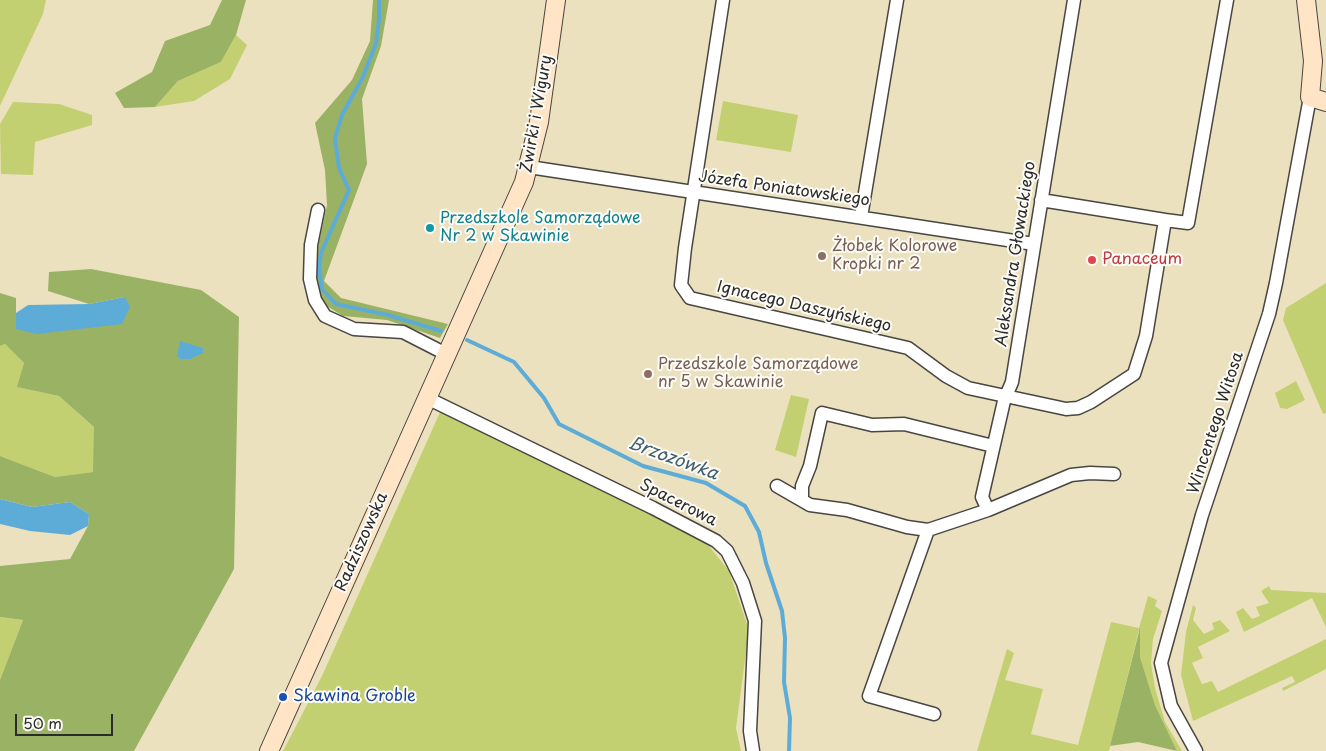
<!DOCTYPE html>
<meta charset="utf-8">
<style>
body{margin:0}
#map{position:relative;width:1326px;height:751px;overflow:hidden;background:#ece1bf;font-family:"Playpen Sans",sans-serif}
canvas{display:block}
.scale{position:absolute;left:15px;top:714px;width:98px;height:22px;box-sizing:border-box;border:2px solid #2b2b2b;border-top:0;padding-left:6px;font-size:15px;line-height:18px;white-space:nowrap;color:#2b2b2b;-webkit-text-stroke:4px #fdfcf7;paint-order:stroke}
</style>
<div id="map">
<canvas width="1326" height="751"></canvas>
<div class="scale">50 m</div>
</div>
<script>
const ctx = document.querySelector('canvas').getContext('2d');
ctx.lineJoin = 'round';
function fill(path, color) {
  ctx.fillStyle = color;
  ctx.fill(path, 'evenodd');
}
function poly(rows) {
  const path = new Path2D();
  for (const r of rows) {
    path.moveTo(r[0], r[1]);
    for (let i = 2; i < r.length; i += 2) path.lineTo(r[i], r[i + 1]);
  }
  return path;
}
function stroke(path, color, width, dash) {
  ctx.strokeStyle = color;
  ctx.lineWidth = width;
  ctx.lineCap = dash ? 'butt' : 'round';
  ctx.setLineDash(dash || []);
  ctx.stroke(path);
}
function write(font, color, halo, rows, align = 'center') {
  ctx.font = font + ' "Playpen Sans",sans-serif';
  ctx.lineWidth = 4;
  ctx.setLineDash([]);
  ctx.textBaseline = 'middle';
  ctx.strokeStyle = halo;
  ctx.fillStyle = color;
  for (const [text, x, y, turn = 0] of rows) {
    ctx.save();
    ctx.translate(x, y);
    ctx.rotate((+turn || 0) * Math.PI / 180);
    ctx.textAlign = isNaN(turn) ? turn : align;
    if (halo) ctx.strokeText(text, 0, 0);
    ctx.fillText(text, 0, 0);
    ctx.restore();
  }
}
fill(poly([
 [0,0,46,0,43,14,0,106],
 [236,35,247,45,230,79,194,101,155,107,178,81,221,62],
 [723,101,798,115,791,152,716,140],
 [13,102,59,104,92,115,92,125,35,142,33,175,1,174,0,124],
 [1326,283,1326,413,1323,414,1283,320,1286,308],
 [5,344,24,363,18,387,59,396,94,427,94,472,55,477,0,456,0,346],
 [1296,381,1305,400,1287,409,1280,408,1275,393],
 [791,395,809,399,796,457,775,450],
 [441,410,705,541,729,571,749,630,736,728,741,751,283,751,322,676],
 [1269,586,1271,590,1326,593,1326,627,1312,598,1244,632,1236,612,1243,608,1252,619,1260,616,1256,607,1269,603,1261,591],
 [1148,596,1157,600,1155,606,1162,611,1153,639,1151,663,1155,688,1165,722,1182,751,1177,751,1155,705,1140,657,1139,630,1109,751,977,751,1007,649,1014,653,1005,680,1043,689,1031,734,1078,745,1111,622,1139,628],
 [1193,605,1196,608,1193,620,1204,634,1214,629,1212,623,1220,620,1230,631,1198,647,1203,658,1192,663,1202,684,1212,681,1218,692,1326,639,1326,669,1283,691,1282,688,1295,682,1292,676,1193,721,1181,675,1186,632],
 [0,617,23,620,0,680]
]), '#c3d072');
fill(poly([
 [222,0,246,0,236,35,221,62,178,81,155,107,124,108,115,93,152,72,165,41,210,25],
 [373,0,389,0,381,46,362,99,367,164,324,281,341,298,448,324,440,338,387,320,343,316,322,303,311,280,327,205,325,170,315,123,352,80,370,41],
 [91,269,201,290,239,317,234,569,134,751,0,751,0,680,23,620,0,617,0,566,70,559,88,526,89,514,70,502,32,507,0,499,0,456,55,477,93,472,94,427,59,396,17,387,24,363,5,344,0,346,0,293,16,298,16,329,125,297,89,304,48,291,49,272],
 [1140,628,1140,657,1155,705,1177,751,1138,742,1110,746]
]), '#9ab264');
fill(poly([
 [125,297,130,307,122,324,37,334,16,329,16,313,28,305,89,304],
 [180,341,203,348,203,353,190,359,181,359,177,356],
 [0,499,32,507,70,502,89,514,88,526,70,535,30,531,0,524]
]), '#5dacd7');
stroke(poly([
 [379,0,379,21,376,43,363,77,342,115,335,138,339,168,349,190,321,253,319,268,322,289,336,304,388,315,441,331],
 [467,340,514,362,544,398,559,424,643,466,706,483,745,506,759,532,766,563,782,611,785,638,784,682,790,718,789,751]
]), '#5dacd7', 4);
const street = poly([
 [723,0,685,248,681,285,690,298,908,348,946,376,968,388,1066,409,1078,408,1091,402,1134,374,1146,336,1165,220,1188,223,1227,0],
 [529,167,1034,244],
 [1041,200,1165,220],
 [318,210,311,245,310,279,315,300,325,316,354,329,403,332,446,354],
 [861,217,897,0],
 [427,398,653,508,716,541,727,551,743,583,755,621,750,731,753,751],
 [777,486,810,505,847,510,907,527,928,530,988,510,1071,475,1090,473,1114,474],
 [802,500,802,486,810,466,822,413,872,425,904,424,993,446],
 [988,510,982,497,1004,401,1012,382,1074,0],
 [928,530,869,696,934,714],
 [1196,751,1171,706,1161,663,1202,515,1269,314,1276,283,1310,97]
]);
const secondary = poly([
 [1306,0,1313,61,1310,97,1326,102],
 [269,751,524,182,539,122,556,0]
]);
stroke(street, '#484641', 15);
stroke(secondary, '#484641', 20);
stroke(street, '#fff', 12);
stroke(secondary, '#ffe4c6', 18);
for (const [x, y, r, color] of [
 [430,228,5,"#0f9aa8"],
 [822,256,5,"#8d6e63"],
 [1092,260,5,"#e0444e"],
 [648,374,5,"#8d6e63"],
 [283,697,5,"#1a4fb4"]
]) {
  const dot = new Path2D();
  dot.arc(x, y, r, 0, 2 * Math.PI);
  ctx.fillStyle = color;
  ctx.fill(dot);
  stroke(dot, '#fdfcf7', 2);
}
write('16px', '#2b2b2b', '#fdfcf7', [
 ["Żwirki i Wigury",537,114,-80],
 ["Józefa Poniatowskiego",784,189,8],
 ["Aleksandra Głowackiego",1016,254,-81],
 ["Ignacego Daszyńskiego",804,307,13],
 ["Wincentego Witosa",1216,423,-72],
 ["Spacerowa",678,503,27],
 ["Radziszowska",362,542,-66]
]);
write('16px', '#0d838f', '#fdfcf7', [
 ["Przedszkole Samorządowe",440,219],
 ["Nr 2 w Skawinie",440,237]
], 'left');
write('16px', '#785e54', '#fdfcf7', [
 ["Żłobek Kolorowe",832,247],
 ["Kropki nr 2",832,265],
 ["Przedszkole Samorządowe",658,365],
 ["nr 5 w Skawinie",658,383]
], 'left');
write('16px', '#be3a42', '#fdfcf7', [
 ["Panaceum",1102,260]
], 'left');
write('16px', '#164399', '#fdfcf7', [
 ["Skawina Groble",293,697]
], 'left');
write('italic 18px', '#3f5f70', '#fdfcf7', [
 ["Brzozówka",673,459,20]
]);
</script>
